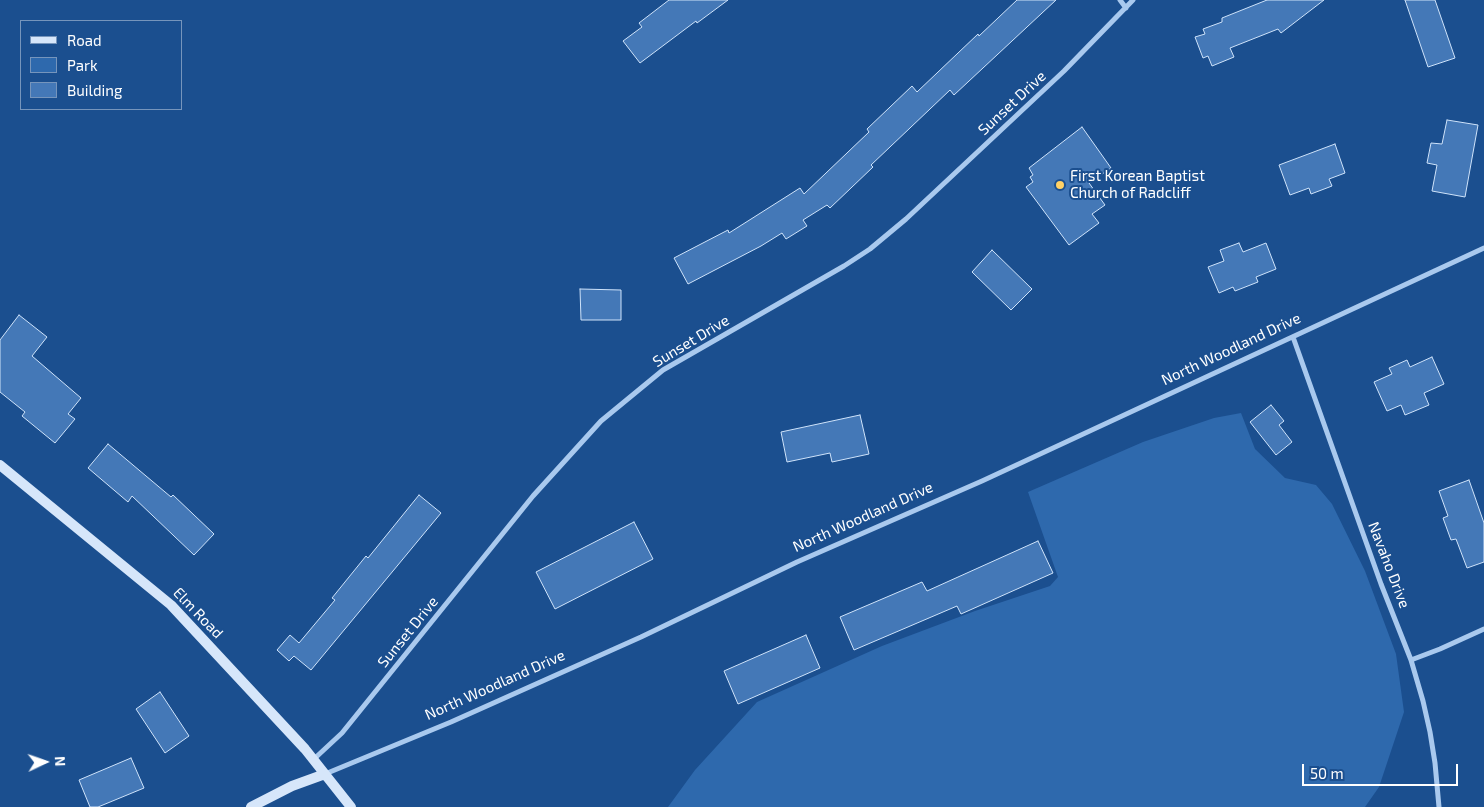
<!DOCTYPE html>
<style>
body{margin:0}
#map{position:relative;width:1484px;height:807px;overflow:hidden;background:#1b4f8f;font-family:"Exo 2",sans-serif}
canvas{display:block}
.legend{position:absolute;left:20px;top:20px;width:162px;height:90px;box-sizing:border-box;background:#1b4f8f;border:1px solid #7695bc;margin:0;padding:6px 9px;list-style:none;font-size:15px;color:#fff}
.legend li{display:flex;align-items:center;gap:10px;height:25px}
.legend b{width:25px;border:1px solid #7695bc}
.north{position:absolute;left:20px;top:737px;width:50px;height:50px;-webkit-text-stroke:4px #1b4f8f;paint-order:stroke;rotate:87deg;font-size:14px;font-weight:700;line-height:20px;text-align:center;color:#fff}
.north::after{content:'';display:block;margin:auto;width:18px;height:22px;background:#fff;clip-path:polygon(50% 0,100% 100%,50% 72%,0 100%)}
.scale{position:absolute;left:1302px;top:764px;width:156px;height:22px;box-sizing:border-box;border:2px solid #fff;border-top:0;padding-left:6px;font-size:15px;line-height:18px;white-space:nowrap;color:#fff;-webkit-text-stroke:4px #1b4f8f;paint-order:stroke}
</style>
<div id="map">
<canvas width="1484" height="807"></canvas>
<ul class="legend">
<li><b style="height:6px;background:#d6e6fa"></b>Road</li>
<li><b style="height:14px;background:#2e69ad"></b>Park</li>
<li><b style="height:14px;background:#4478b7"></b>Building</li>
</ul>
<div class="north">N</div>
<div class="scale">50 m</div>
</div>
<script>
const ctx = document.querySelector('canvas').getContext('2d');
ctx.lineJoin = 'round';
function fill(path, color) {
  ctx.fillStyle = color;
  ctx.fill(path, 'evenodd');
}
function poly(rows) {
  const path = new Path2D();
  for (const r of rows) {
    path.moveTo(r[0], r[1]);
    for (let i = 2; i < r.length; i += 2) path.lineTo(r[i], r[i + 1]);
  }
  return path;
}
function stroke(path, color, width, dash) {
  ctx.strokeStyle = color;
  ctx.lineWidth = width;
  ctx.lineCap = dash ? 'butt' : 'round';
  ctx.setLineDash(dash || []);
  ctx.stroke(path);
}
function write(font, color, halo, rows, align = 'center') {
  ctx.font = font + ' "Exo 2",sans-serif';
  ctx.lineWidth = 4;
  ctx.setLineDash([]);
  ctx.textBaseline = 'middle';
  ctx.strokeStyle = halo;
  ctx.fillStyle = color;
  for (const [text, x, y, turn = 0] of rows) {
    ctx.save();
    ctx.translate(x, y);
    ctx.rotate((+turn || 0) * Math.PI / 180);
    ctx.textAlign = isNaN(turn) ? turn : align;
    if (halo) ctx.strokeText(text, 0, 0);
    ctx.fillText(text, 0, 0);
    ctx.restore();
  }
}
fill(poly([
 [1241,413,1255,449,1285,478,1316,485,1332,504,1365,571,1396,654,1404,712,1379,787,1365,807,668,807,695,770,757,702,882,646,975,611,1050,586,1058,577,1028,492,1143,442,1214,418]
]), '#2e69ad');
const building = poly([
 [669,0,728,0,697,23,696,21,640,63,623,41,642,27,639,23,669,0],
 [1017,0,1056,0,954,95,950,90,871,165,873,167,830,208,827,205,803,220,807,226,786,239,782,233,761,246,688,284,674,258,728,230,729,233,800,188,804,194,869,132,867,129,912,86,917,92,978,34,979,36,1017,0],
 [1267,0,1324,0,1281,33,1278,29,1230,48,1234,57,1212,66,1208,56,1203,58,1195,37,1205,34,1203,29,1222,22,1222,18,1267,0],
 [1405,0,1435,0,1455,58,1428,67,1405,0],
 [1447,120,1478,125,1465,197,1432,191,1437,165,1427,163,1431,143,1442,144,1447,120],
 [1082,127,1111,168,1089,183,1105,205,1092,214,1099,223,1069,245,1026,187,1033,182,1030,177,1033,175,1029,168,1082,127],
 [1335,144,1345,173,1329,179,1332,186,1311,194,1309,188,1290,195,1279,165,1335,144],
 [1239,243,1243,252,1266,243,1276,269,1256,277,1258,282,1235,291,1233,287,1219,293,1208,267,1224,261,1220,250,1239,243],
 [992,250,1032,289,1011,310,972,272,992,250],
 [580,289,621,290,621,320,581,320,580,289],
 [19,315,47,337,32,356,81,398,68,414,75,419,55,443,22,416,25,412,0,392,0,340,19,315],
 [1432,357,1444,384,1424,393,1429,405,1405,415,1401,405,1387,411,1374,382,1392,374,1389,368,1407,360,1410,367,1432,357],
 [1271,405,1284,421,1279,425,1292,442,1276,455,1250,422,1271,405],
 [860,415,869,454,832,462,830,453,787,462,781,432,860,415],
 [108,444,171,497,173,495,214,534,194,555,132,496,128,502,88,468,108,444],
 [1469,480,1484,523,1484,562,1467,568,1456,539,1451,540,1443,518,1448,516,1439,491,1469,480],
 [419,495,441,513,311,670,294,656,289,661,277,650,290,635,299,643,335,600,332,598,366,556,368,558,419,495],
 [634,522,653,559,555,609,536,572,634,522],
 [1038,541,1053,573,961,614,957,606,854,650,840,617,922,582,927,591,1038,541],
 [806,635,820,668,738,704,724,671,806,635],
 [160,692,189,736,165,753,136,709,160,692],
 [131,758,144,788,98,807,90,807,79,780,131,758]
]);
fill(building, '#4478b7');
stroke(building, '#cfe3fa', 1);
stroke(poly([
 [1120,0,1126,8],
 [1293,337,1381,584,1411,660,1423,701,1430,732,1435,763,1439,807],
 [1411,660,1440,649,1484,629],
 [314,759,342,733,533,496,601,421,663,370,844,266,870,249,906,219,1064,71,1133,0],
 [325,774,451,722,641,637,797,562,982,481,1484,248]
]), '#a9c9ee', 5);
stroke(poly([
 [0,465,171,605,305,749,351,807],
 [251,807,292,786,325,774]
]), '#d6e6fa', 10);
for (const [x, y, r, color] of [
 [1060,185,5,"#ffd166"]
]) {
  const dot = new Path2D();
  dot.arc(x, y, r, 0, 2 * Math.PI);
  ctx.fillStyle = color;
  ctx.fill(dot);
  stroke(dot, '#1b4f8f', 2);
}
write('15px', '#fff', '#1b4f8f', [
 ["Sunset Drive",1012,103,-43],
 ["Sunset Drive",691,341,-31],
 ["North Woodland Drive",1231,349,-25],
 ["North Woodland Drive",863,517,-24],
 ["Navaho Drive",1389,565,69],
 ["Elm Road",198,613,46],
 ["Sunset Drive",408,632,-51],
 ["North Woodland Drive",495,685,-24]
]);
write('15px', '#fff', '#1b4f8f', [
 ["First Korean Baptist",1070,176],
 ["Church of Radcliff",1070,193]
], 'left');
</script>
